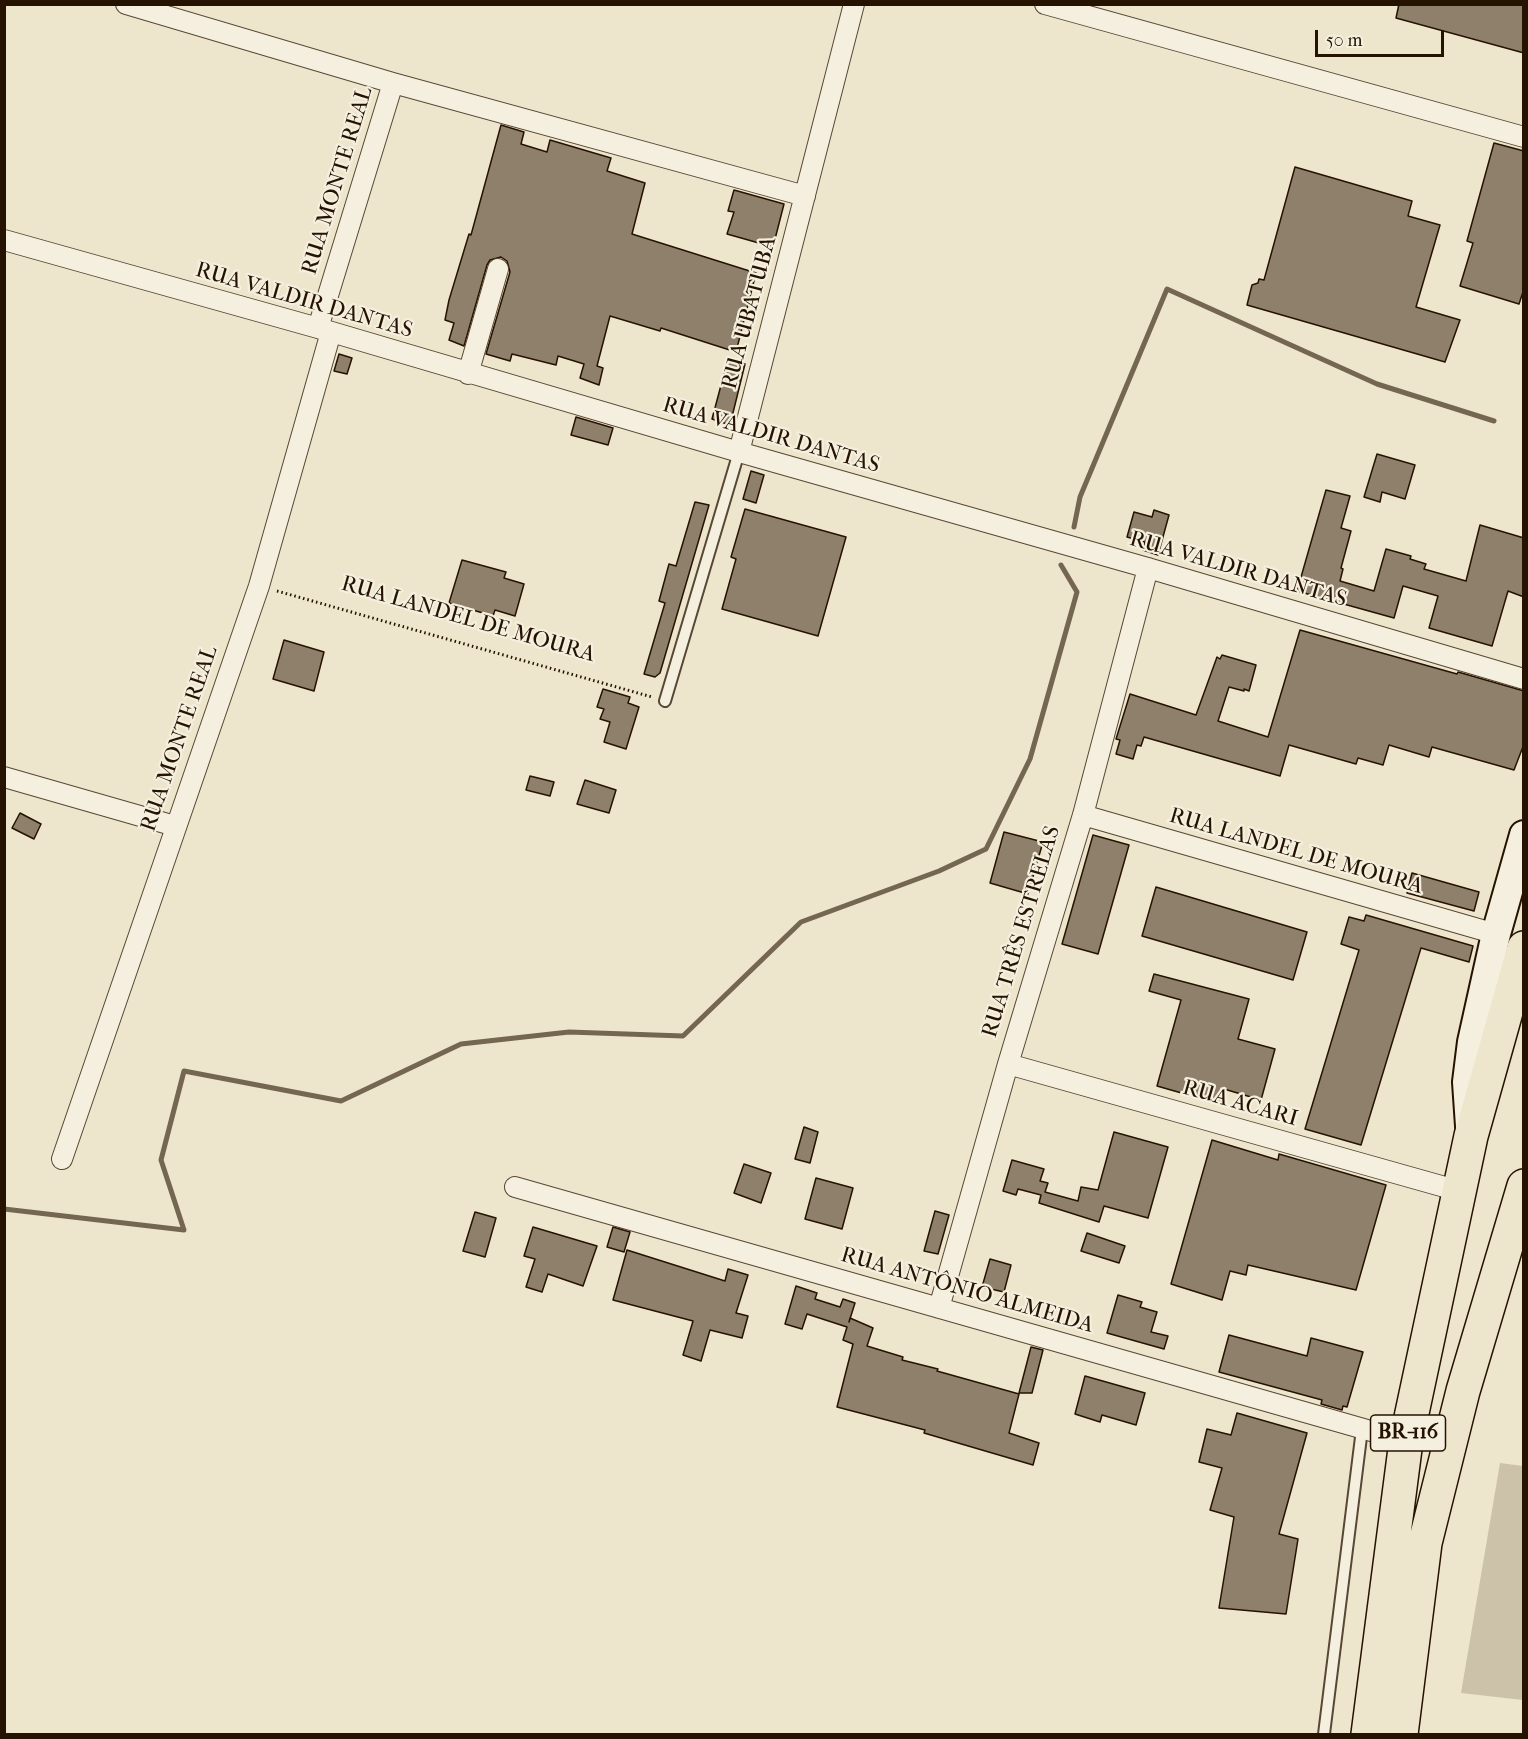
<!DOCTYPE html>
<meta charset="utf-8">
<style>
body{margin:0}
#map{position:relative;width:1528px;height:1739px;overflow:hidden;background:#eee6cc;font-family:"IM FELL French Canon",serif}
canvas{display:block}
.frame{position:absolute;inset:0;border:6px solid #261200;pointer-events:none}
.scale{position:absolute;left:1315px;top:30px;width:129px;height:27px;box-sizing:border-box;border:3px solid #261200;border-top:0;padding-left:8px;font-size:18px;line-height:21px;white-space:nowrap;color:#261200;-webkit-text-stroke:4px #f4efde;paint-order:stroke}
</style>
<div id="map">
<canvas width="1528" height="1739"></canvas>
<div class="frame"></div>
<div class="scale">50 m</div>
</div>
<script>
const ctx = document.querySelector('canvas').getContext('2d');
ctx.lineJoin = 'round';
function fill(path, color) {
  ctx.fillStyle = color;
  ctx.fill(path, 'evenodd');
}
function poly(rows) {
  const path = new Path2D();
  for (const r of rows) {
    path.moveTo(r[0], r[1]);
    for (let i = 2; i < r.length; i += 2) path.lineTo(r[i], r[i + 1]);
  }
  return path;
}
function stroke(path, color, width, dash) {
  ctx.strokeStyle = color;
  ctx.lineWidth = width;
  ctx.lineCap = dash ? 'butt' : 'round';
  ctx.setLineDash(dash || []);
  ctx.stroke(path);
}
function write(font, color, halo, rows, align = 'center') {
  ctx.font = font + ' "IM FELL French Canon",serif';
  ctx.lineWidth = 4.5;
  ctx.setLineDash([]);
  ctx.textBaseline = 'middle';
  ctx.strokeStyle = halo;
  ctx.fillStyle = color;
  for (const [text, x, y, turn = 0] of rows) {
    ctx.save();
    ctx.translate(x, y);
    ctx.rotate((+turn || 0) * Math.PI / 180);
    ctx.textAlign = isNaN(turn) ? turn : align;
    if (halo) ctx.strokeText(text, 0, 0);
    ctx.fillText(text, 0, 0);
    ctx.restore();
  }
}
fill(poly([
 [1500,1463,1523,1466,1523,1700,1461,1693]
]), '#ccc2a9');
stroke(poly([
 [1074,527,1080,497,1167,289,1377,384,1494,421],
 [4,1209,184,1230,161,1160,184,1071,341,1101,461,1044,569,1032,683,1036,801,922,939,871,986,849,1030,759,1077,592,1061,565]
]), '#756651', 5);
const building = poly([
 [1399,4,1524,4,1524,53,1396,18,1399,4],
 [501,125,524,132,521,144,547,152,550,140,611,158,607,171,645,183,632,234,756,273,736,352,661,328,660,331,610,316,597,366,603,368,599,385,580,378,584,364,558,356,556,365,512,354,510,361,486,354,510,272,507,261,501,257,490,260,487,265,464,346,449,340,454,323,445,320,449,300,469,234,471,235,501,125],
 [1494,143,1524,151,1524,289,1519,304,1460,286,1473,243,1467,241,1494,143],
 [1295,167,1412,201,1408,216,1440,225,1416,307,1460,320,1445,362,1247,305,1252,285,1258,283,1259,279,1264,280,1295,167],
 [734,190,784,204,773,247,727,234,734,212,728,211,734,190],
 [339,354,352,358,347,374,334,371,339,354],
 [728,359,745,364,730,425,712,419,728,359],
 [576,417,613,428,608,445,571,435,576,417],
 [1377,454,1415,465,1405,499,1382,492,1380,502,1364,497,1377,454],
 [751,471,764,475,756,503,743,499,751,471],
 [1326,490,1350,496,1341,528,1351,531,1341,568,1343,569,1340,581,1374,591,1386,549,1411,556,1410,559,1426,564,1424,569,1466,581,1480,525,1524,538,1524,597,1508,591,1492,646,1429,628,1438,596,1403,586,1394,618,1297,591,1326,490],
 [695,502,709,505,660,673,655,677,644,674,665,603,659,601,669,564,676,566,695,502],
 [745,509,846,537,818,636,722,609,736,559,731,557,745,509],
 [1154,510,1169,515,1158,555,1143,550,1145,542,1127,537,1134,512,1152,517,1154,510],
 [462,560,506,572,504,578,524,584,515,616,495,610,493,616,449,603,462,560],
 [1300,630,1457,674,1458,672,1524,691,1524,744,1514,770,1432,747,1429,757,1389,745,1383,765,1358,758,1356,764,1289,745,1280,776,1144,737,1141,746,1137,745,1133,759,1116,754,1120,740,1116,739,1130,694,1196,715,1217,657,1220,659,1222,655,1256,665,1249,691,1244,689,1244,691,1229,687,1218,721,1268,737,1300,630],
 [284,640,324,652,314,691,273,679,284,640],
 [603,689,630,697,628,703,639,707,626,749,604,742,610,722,600,719,604,709,597,707,603,689],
 [530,776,554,782,550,796,526,790,530,776],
 [585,780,616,790,609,813,577,804,585,780],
 [20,813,41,824,34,839,12,828,20,813],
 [1004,832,1043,842,1028,894,990,883,1004,832],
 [1093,835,1129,845,1098,954,1062,944,1093,835],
 [1412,873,1479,892,1474,911,1407,893,1412,873],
 [1156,887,1307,932,1293,980,1142,936,1156,887],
 [1366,915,1473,946,1469,962,1421,948,1361,1145,1305,1129,1359,950,1341,944,1349,917,1364,921,1366,915],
 [1154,974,1249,999,1238,1039,1275,1049,1261,1100,1224,1089,1220,1104,1157,1086,1181,1000,1149,991,1154,974],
 [804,1127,818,1132,810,1163,795,1159,804,1127],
 [1114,1132,1168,1147,1148,1218,1104,1206,1099,1222,1039,1203,1041,1195,1018,1189,1016,1195,1003,1191,1012,1160,1044,1169,1040,1181,1048,1183,1045,1192,1078,1201,1081,1187,1098,1190,1114,1132],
 [1212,1140,1278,1160,1279,1154,1386,1185,1356,1290,1248,1265,1246,1275,1230,1271,1222,1300,1171,1284,1212,1140],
 [744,1164,771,1173,761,1203,734,1193,744,1164],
 [816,1178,853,1188,842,1229,805,1219,816,1178],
 [935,1211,949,1215,938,1254,924,1251,935,1211],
 [475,1212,496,1218,485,1257,463,1251,475,1212],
 [533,1227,597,1246,583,1286,548,1274,542,1292,526,1287,535,1259,524,1256,533,1227],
 [613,1227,630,1232,624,1252,607,1247,613,1227],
 [1087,1233,1125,1246,1119,1263,1081,1251,1087,1233],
 [627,1250,725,1281,728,1269,748,1275,736,1313,748,1316,742,1338,710,1330,701,1361,683,1355,693,1321,613,1300,627,1250],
 [990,1259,1011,1265,1004,1292,982,1287,990,1259],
 [796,1286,817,1293,815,1299,840,1307,843,1299,855,1303,849,1322,850,1318,873,1328,867,1346,903,1357,902,1360,938,1369,937,1371,1019,1394,1009,1433,1039,1443,1033,1465,924,1433,925,1430,837,1407,853,1344,843,1340,847,1327,807,1314,802,1329,785,1324,796,1286],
 [1118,1295,1142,1302,1140,1307,1157,1312,1151,1332,1168,1336,1164,1349,1107,1333,1118,1295],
 [1229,1335,1307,1356,1311,1338,1363,1352,1347,1407,1343,1406,1342,1410,1321,1404,1322,1400,1219,1372,1229,1335],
 [1031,1347,1043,1350,1032,1393,1019,1393,1031,1347],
 [1085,1376,1145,1393,1136,1425,1102,1415,1100,1422,1075,1414,1085,1376],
 [1237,1413,1307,1433,1279,1534,1298,1539,1286,1614,1219,1608,1234,1517,1210,1510,1222,1468,1199,1462,1207,1429,1231,1435,1237,1413]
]);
fill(building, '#8e806a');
stroke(building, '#261200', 1.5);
const lane = poly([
 [665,701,739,452],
 [1324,1734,1362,1429]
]);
const street = poly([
 [126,4,393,83,805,196],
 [1045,4,1524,137],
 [4,240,318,328,739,452,1148,568,1524,679],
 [318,328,393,83],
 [468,374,498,269],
 [739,452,854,4],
 [4,777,175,826],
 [1083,815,1496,934],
 [1008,1064,1459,1191],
 [62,1159,259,586,331,332],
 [515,1187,1406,1441],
 [939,1308,1008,1064,1083,815,1148,568]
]);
const secondary = poly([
 [1470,1126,1467,1082,1472,1042,1496,934,1524,835]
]);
const highway = poly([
 [1368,1734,1406,1441,1471,1136,1524,948],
 [1401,1734,1425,1543,1463,1391,1524,1186]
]);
stroke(lane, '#584733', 14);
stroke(street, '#584733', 22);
stroke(secondary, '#261200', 32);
stroke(highway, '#261200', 36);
stroke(poly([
 [277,591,652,697]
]), '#261200', 3, [1.5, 3]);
stroke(lane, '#f4efde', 10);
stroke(street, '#f4efde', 20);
stroke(secondary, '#f4efde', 28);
stroke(highway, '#eee6cc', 33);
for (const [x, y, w] of [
 [1408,1433,75]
]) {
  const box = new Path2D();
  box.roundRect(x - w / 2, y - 18, w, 36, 4.5);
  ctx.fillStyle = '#f4efde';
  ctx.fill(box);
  stroke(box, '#261200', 1.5);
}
write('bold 21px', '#261200', null, [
 ["BR-116",1408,1433]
]);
write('22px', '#261200', '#f4efde', [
 ["RUA MONTE REAL",338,181,-73],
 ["RUA VALDIR DANTAS",304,301,16],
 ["RUA UBATUBA",750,313,-75],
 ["RUA VALDIR DANTAS",771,436,16],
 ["RUA VALDIR DANTAS",1238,570,16],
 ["RUA LANDEL DE MOURA",468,620,16],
 ["RUA MONTE REAL",180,739,-71],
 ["RUA LANDEL DE MOURA",1296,852,16],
 ["RUA TRÊS ESTRELAS",1022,932,-73],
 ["RUA ACARI",1240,1104,16],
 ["RUA ANTÔNIO ALMEIDA",967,1291,16]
]);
</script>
